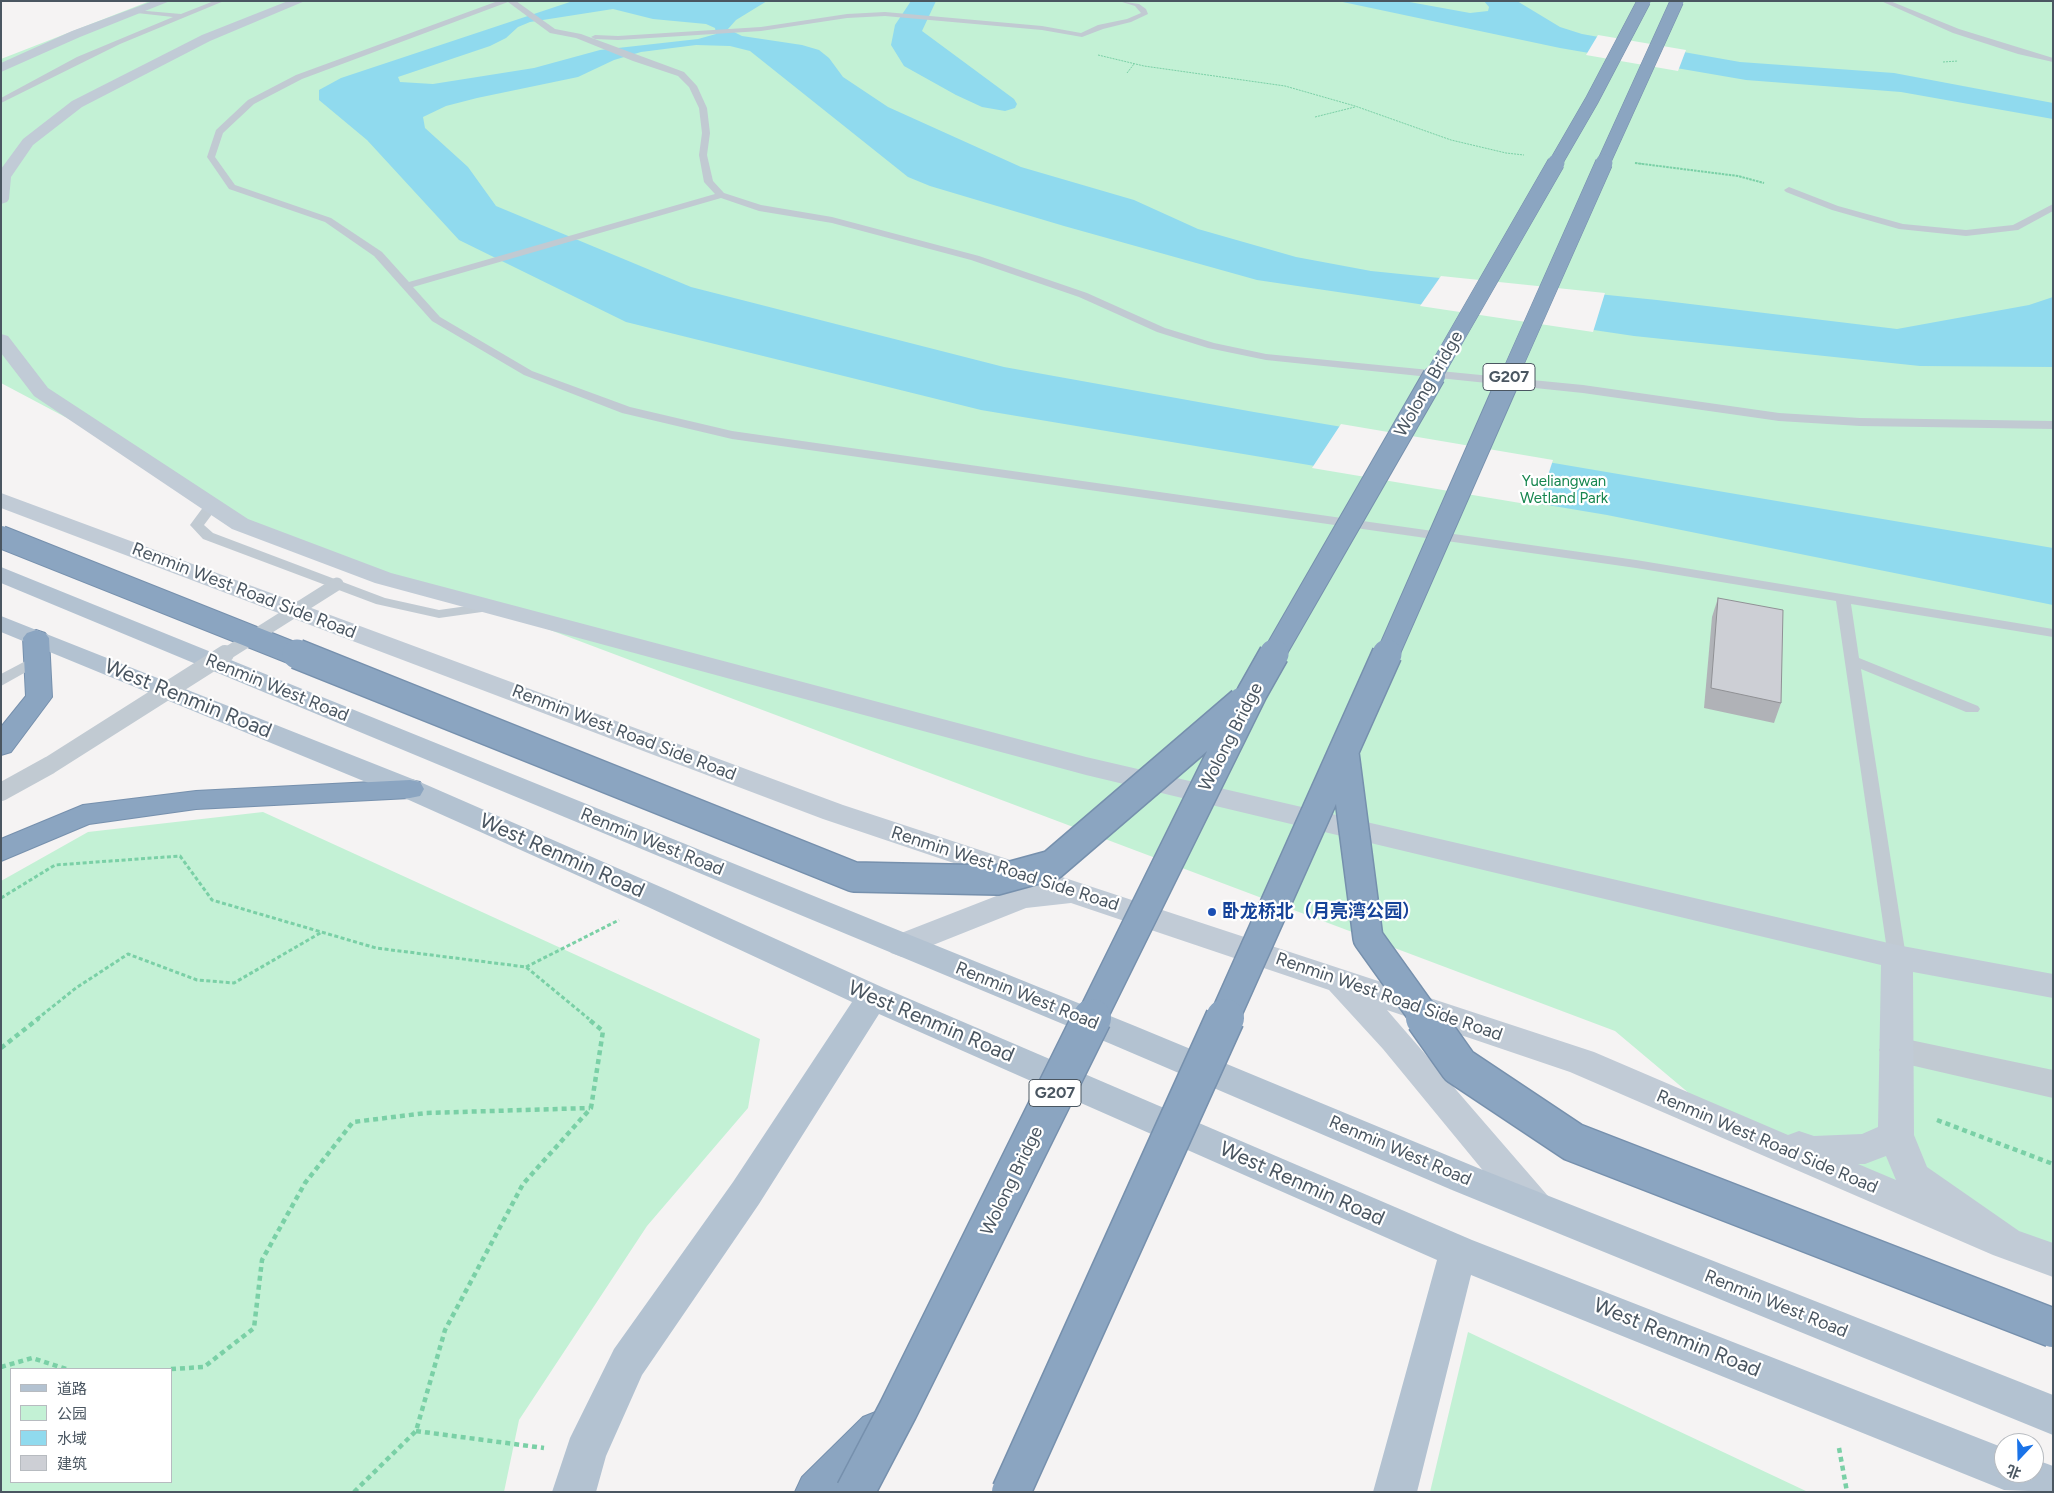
<!DOCTYPE html>
<meta charset="utf-8">
<style>
body{margin:0}
#map{position:relative;width:2054px;height:1493px;overflow:hidden;background:#f5f3f3;font-family:Figtree,"Noto Sans SC",sans-serif}
canvas{display:block}
.frame{position:absolute;inset:0;border:2px solid #4a5661;pointer-events:none}
.legend{position:absolute;left:10px;top:1368px;width:162px;height:115px;box-sizing:border-box;background:#fff;border:1px solid #b7bbc0;margin:0;padding:6px 9px;list-style:none;font-size:15px;color:#4a5661}
.legend li{display:flex;align-items:center;gap:10px;height:25px}
.legend b{width:25px;border:1px solid #b7bbc0}
.north{position:absolute;left:1994px;top:1433px;width:50px;height:50px;box-sizing:border-box;background:#fff;border:1px solid #b7bbc0;border-radius:50%;rotate:201deg;font-size:14px;font-weight:700;line-height:20px;text-align:center;color:#4a5661}
.north::after{content:'';display:block;margin:auto;width:18px;height:22px;background:#1a73e8;clip-path:polygon(50% 0,100% 100%,50% 72%,0 100%)}
</style>
<div id="map">
<canvas width="2054" height="1493"></canvas>
<div class="frame"></div>
<ul class="legend">
<li><b style="height:6px;background:#b3c2d1"></b>道路</li>
<li><b style="height:14px;background:#c3f1d5"></b>公园</li>
<li><b style="height:14px;background:#90daee"></b>水域</li>
<li><b style="height:14px;background:#cdcfd5"></b>建筑</li>
</ul>
<div class="north">北</div>
</div>
<script>
const ctx = document.querySelector('canvas').getContext('2d');
ctx.lineJoin = 'round';
function fill(path, color) {
  ctx.fillStyle = color;
  ctx.fill(path, 'evenodd');
}
function poly(rows) {
  const path = new Path2D();
  for (const r of rows) {
    path.moveTo(r[0], r[1]);
    for (let i = 2; i < r.length; i += 2) path.lineTo(r[i], r[i + 1]);
  }
  return path;
}
function stroke(path, color, width, dash) {
  ctx.strokeStyle = color;
  ctx.lineWidth = width;
  ctx.lineCap = dash ? 'butt' : 'round';
  ctx.setLineDash(dash || []);
  ctx.stroke(path);
}
function write(font, color, halo, rows, align = 'center') {
  ctx.font = font + ' Figtree,"Noto Sans SC",sans-serif';
  ctx.lineWidth = 4.5;
  ctx.setLineDash([]);
  ctx.textBaseline = 'middle';
  ctx.strokeStyle = halo;
  ctx.fillStyle = color;
  for (const [text, x, y, turn = 0] of rows) {
    ctx.save();
    ctx.translate(x, y);
    ctx.rotate((+turn || 0) * Math.PI / 180);
    ctx.textAlign = isNaN(turn) ? turn : align;
    if (halo) ctx.strokeText(text, 0, 0);
    ctx.fillText(text, 0, 0);
    ctx.restore();
  }
}
fill(poly([
 [150,1,2053,1,2053,1260,1728,1126,1615,1031,489,607,240,524,133,453,1,383,1,59],
 [263,812,760,1039,748,1108,647,1226,519,1420,504,1492,1,1492,1,881,88,832],
 [11,1369,171,1369,171,1482,11,1482],
 [1468,1332,1808,1492,1430,1492]
]), '#c3f1d5');
fill(poly([
 [573,1,767,1,736,20,728,29,742,36,802,45,819,50,829,58,843,77,888,107,1021,167,1134,200,1198,229,1296,257,1371,271,1657,300,1897,329,2029,305,2053,297,2053,367,1920,366,1634,336,1257,280,1064,226,930,186,908,177,750,51,730,46,696,45,641,52,614,60,578,77,477,98,446,106,423,117,425,128,468,167,496,206,691,287,1004,367,1254,412,2053,548,2053,605,1607,515,981,410,626,322,459,240,367,140,319,100,319,90,341,78],
 [613,9,653,19,706,24,715,28,716,34,698,39,600,50,534,68,433,84,400,82,398,77,490,46,506,38,518,27,530,22],
 [911,1,936,1,922,31,1014,99,1017,104,1015,108,1005,111,982,107,956,95,904,66,891,45,895,25],
 [1338,1,1404,1,1470,13,1488,11,1489,7,1484,1,1517,1,1560,27,1582,34,1740,62,1894,73,2053,103,2053,119,1901,92,1746,80,1560,48]
]), '#90daee');
fill(poly([
 [1598,35,1686,50,1678,71,1586,55],
 [1441,276,1605,293,1593,332,1420,306],
 [1341,424,1553,460,1538,506,1312,468]
]), '#f5f3f3');
const highway = poly([
 [36,630,45,633,49,638,52,697,11,752,1,755,1,727,26,696,23,638,27,633,36,630],
 [410,780,420,782,424,789,420,796,410,798,196,809,89,824,1,861,1,839,83,805,196,791,410,780],
 [878,1411,893,1417,899,1431,893,1445,848,1492,795,1492,802,1477,863,1417,878,1411]
]);
stroke(highway, '#7690ad', 2);
stroke(poly([
 [1098,55,1144,66,1285,86,1355,106,1451,140,1506,153,1524,155],
 [1943,62,1958,61],
 [1127,73,1134,64],
 [1315,117,1355,107],
 [1635,163,1643,164]
]), '#7ad0a6', 1, [2, 1]);
stroke(poly([
 [1635,163,1738,176,1764,183]
]), '#7ad0a6', 2, [2.5, 1]);
stroke(poly([
 [1,898,55,865,180,856,212,900,376,948,526,967,589,1019],
 [526,967,619,920],
 [37,1019,76,988,128,954,197,980,234,983,322,932]
]), '#7ad0a6', 3, [4, 2.5]);
stroke(poly([
 [1,1048,39,1018],
 [1937,1120,2053,1164],
 [1,1367,32,1358,66,1369],
 [171,1369,204,1367,254,1328,262,1260,305,1183,353,1122,426,1113,590,1108],
 [416,1431,544,1448],
 [1839,1448,1847,1492],
 [354,1492,416,1431,445,1330,523,1184,591,1108,603,1031,587,1018]
]), '#7ad0a6', 4.5, [5, 4]);
fill(poly([
 [214,1,224,1,120,44,1,103,1,98,77,57,173,17,137,13,134,11,135,10,181,14,214,1],
 [498,1,516,1,555,29,581,34,684,72,697,86,707,108,710,133,707,155,713,181,724,193,761,205,832,217,979,256,1087,293,1165,328,1214,343,1266,354,1583,385,1779,413,1860,418,2053,421,2053,429,1860,426,1779,421,1583,393,1266,360,1208,348,1157,332,1079,297,971,260,832,223,759,211,721,198,413,287,440,317,532,371,630,407,732,431,1636,560,2053,629,2053,637,1851,604,1859,658,1978,706,1980,709,1978,712,1966,712,1861,669,1906,957,1904,962,1897,964,1890,962,1888,957,1836,601,1636,568,732,439,622,413,524,375,432,321,374,256,325,222,229,189,207,157,216,130,248,100,296,75,498,1],
 [508,2,550,33,576,38,633,61,678,76,689,87,699,108,702,133,699,155,704,182,715,194,409,282,382,252,331,218,235,185,215,157,223,133,254,104,302,79,508,2],
 [1119,1,1139,4,1146,9,1148,14,1131,22,1103,29,1082,37,1042,30,885,16,847,18,761,31,618,40,595,39,591,37,595,35,618,36,761,27,847,14,885,12,1042,26,1081,33,1098,25,1127,19,1141,13,1135,6,1119,1],
 [1881,1,1890,1,1959,29,2053,58,2053,62,2018,54,1953,33,1881,1],
 [1789,187,1838,206,1903,224,1966,230,2013,225,2053,204,2053,211,2018,230,1966,236,1899,229,1832,210,1786,192,1784,190,1789,187],
 [212,501,219,505,204,525,213,533,385,598,439,610,489,603,494,604,496,607,494,610,489,611,439,618,376,604,203,539,190,525,207,502,212,501],
 [37,655,42,657,45,660,42,663,1,686,1,674,37,655]
]), '#c1cad2');
fill(poly([
 [1896,1037,2053,1070,2053,1098,1884,1059,1879,1050,1884,1041,1896,1037]
]), '#c1cad2');
fill(poly([
 [153,1,170,1,80,37,1,72,1,63,72,31,153,1],
 [288,1,305,1,210,41,82,107,33,145,11,177,9,199,7,202,1,204,1,169,23,139,72,101,202,35,288,1],
 [1,334,8,336,48,388,248,519,391,573,1086,757,1897,945,2053,974,2053,998,1913,972,1914,1135,1927,1167,2019,1231,2053,1243,2053,1277,1993,1255,1570,1072,1387,1010,1548,1196,1554,1207,1548,1218,1535,1223,1522,1218,1383,1049,1329,990,1071,903,1026,908,913,953,902,957,891,953,886,945,891,937,1022,886,823,819,1,508,1,493,843,805,1594,1052,1788,1135,1799,1131,1814,1136,1862,1134,1878,1127,1881,965,1086,775,375,583,232,529,34,396,1,353,1,334],
 [1886,1156,1896,1180,1858,1164,1865,1164,1886,1156]
]), '#c1cbd6');
fill(poly([
 [1,567,1135,1026,1478,1168,2053,1395,2053,1435,1452,1190,1111,1044,1,583,1,567],
 [1,616,420,782,670,891,884,988,1472,1240,2004,1448,2004,1473,2034,1473,2034,1459,2053,1466,2053,1492,2004,1490,1471,1275,1417,1492,1373,1492,1437,1260,879,1014,759,1204,642,1375,606,1456,596,1492,552,1492,570,1438,614,1349,733,1182,852,1002,648,907,400,796,1,632,1,616]
]), '#b3c2d1');
fill(highway, '#8ba5c1');
const highwayBridgeFar4 = poly([
 [1555,164,1592,100,1644,1],
 [1603,164,1677,1]
]);
const highwayBridgeFar3 = poly([
 [1433,377,1556,163],
 [1509,377,1604,163]
]);
const highwayBridgeFar2 = poly([
 [1,537,300,656],
 [1273,656,1434,376],
 [1387,656,1510,376]
]);
const highwayBridgeFar1 = poly([
 [297,654,854,877,997,880,1052,865,1242,702],
 [1344,753,1368,938,1426,1019],
 [1091,1019,1252,693,1274,654],
 [1224,1019,1387,654]
]);
const highwayBridge = poly([
 [1425,1018,1459,1066,1573,1142,2053,1328],
 [855,1492,898,1410,1092,1018],
 [1011,1492,1225,1018]
]);
stroke(highwayBridgeFar4, '#7690ad', 14, []);
stroke(highwayBridgeFar3, '#7690ad', 18, []);
stroke(highwayBridgeFar2, '#7690ad', 24, []);
stroke(highwayBridgeFar1, '#7690ad', 32, []);
stroke(highwayBridge, '#7690ad', 41, []);
stroke(poly([
 [223,656,337,584]
]), '#c1cad2', 13);
stroke(poly([
 [1,792,50,765,225,654]
]), '#c1cad2', 18);
stroke(highwayBridgeFar4, '#8ba5c1', 13);
stroke(highwayBridgeFar3, '#8ba5c1', 17);
stroke(highwayBridgeFar2, '#8ba5c1', 22);
stroke(highwayBridgeFar1, '#8ba5c1', 29);
stroke(highwayBridge, '#8ba5c1', 38);
fill(poly([
 [1718,598,1781,703,1774,723,1704,708,1712,617]
]), '#b0b2b7');
const building = poly([
 [1718,598,1783,610,1781,703,1711,688,1718,598]
]);
fill(building, '#cdcfd5');
stroke(building, '#909195', 1);
for (const [x, y, r, color] of [
 [1212,912,5,"#1a4fb4"]
]) {
  const dot = new Path2D();
  dot.arc(x, y, r, 0, 2 * Math.PI);
  ctx.fillStyle = color;
  ctx.fill(dot);
  stroke(dot, '#fff', 2);
}
write('15px', '#17864f', '#fff', [
 ["Yueliangwan",1564,482],
 ["Wetland Park",1564,499]
]);
for (const [x, y, w] of [
 [1509,377,52],
 [1055,1093,52]
]) {
  const box = new Path2D();
  box.roundRect(x - w / 2, y - 13.5, w, 27, 4);
  ctx.fillStyle = '#fff';
  ctx.fill(box);
  stroke(box, '#4a5661', 1);
}
write('bold 16px', '#4a5661', null, [
 ["G207",1509,377],
 ["G207",1055,1093]
]);
write('18px', '#4a5661', '#fff', [
 ["Wolong Bridge",1429,384,-60],
 ["Renmin West Road Side Road",244,591,21],
 ["Renmin West Road",277,688,22],
 ["Renmin West Road Side Road",624,733,21],
 ["Wolong Bridge",1231,737,-63],
 ["Renmin West Road",652,842,22],
 ["Renmin West Road Side Road",1005,869,18],
 ["Renmin West Road",1027,996,22],
 ["Renmin West Road Side Road",1389,997,19],
 ["Renmin West Road Side Road",1767,1142,23],
 ["Renmin West Road",1400,1151,23],
 ["Wolong Bridge",1012,1181,-64],
 ["Renmin West Road",1776,1304,22]
]);
write('bold 18px', '#164399', '#fff', [
 ["卧龙桥北（月亮湾公园）",1222,912]
], 'left');
write('21px', '#4a5661', '#fff', [
 ["West Renmin Road",188,699,22],
 ["West Renmin Road",562,856,24],
 ["West Renmin Road",931,1022,23],
 ["West Renmin Road",1302,1184,24],
 ["West Renmin Road",1677,1338,22]
]);
</script>
